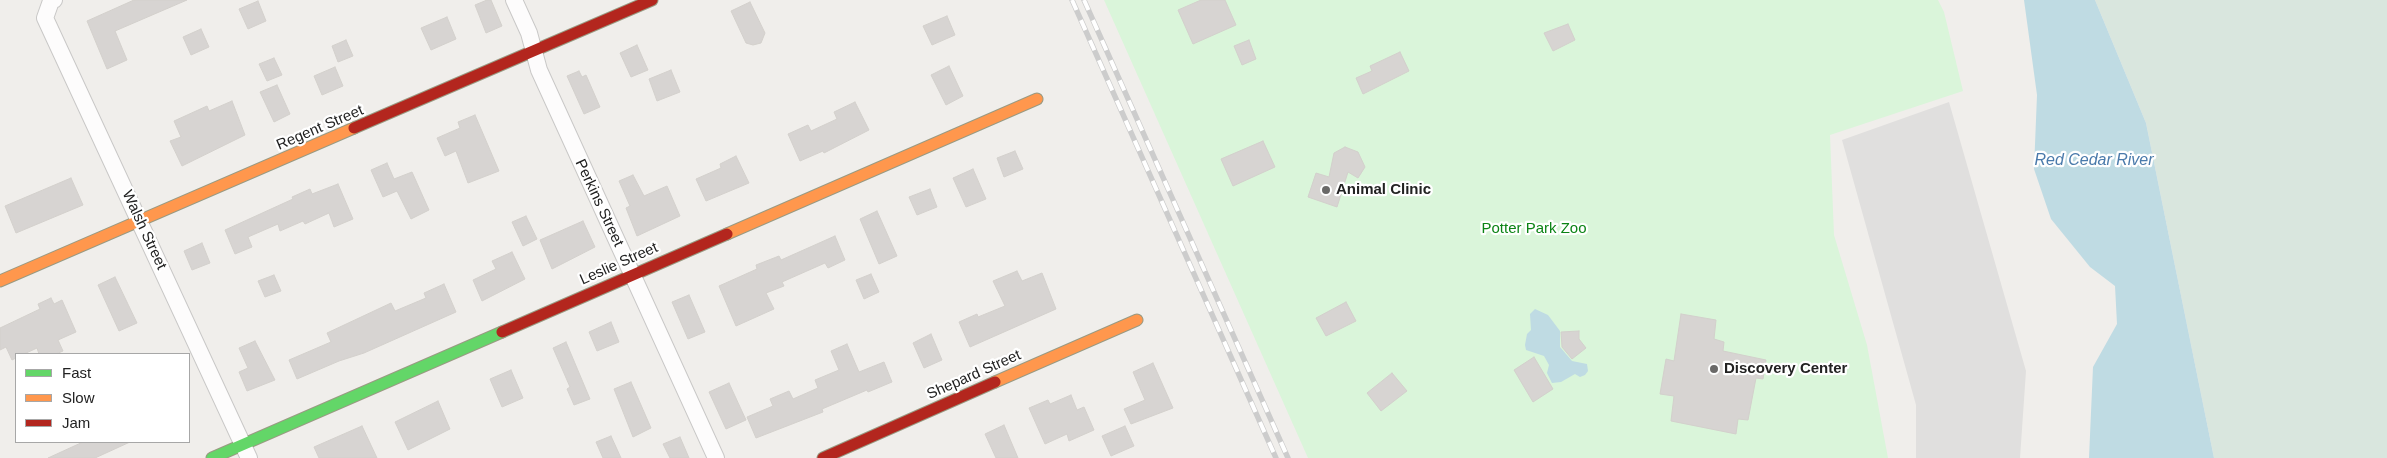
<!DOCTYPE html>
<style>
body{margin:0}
#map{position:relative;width:2387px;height:458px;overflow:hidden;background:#f0eeeb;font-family:Helvetica,sans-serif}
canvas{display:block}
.legend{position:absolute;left:15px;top:353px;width:175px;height:90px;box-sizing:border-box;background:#fff;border:1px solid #a7a7a7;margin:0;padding:6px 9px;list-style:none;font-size:15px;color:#222}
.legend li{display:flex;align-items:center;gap:10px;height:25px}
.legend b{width:25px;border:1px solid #a7a7a7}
</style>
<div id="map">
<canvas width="2387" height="458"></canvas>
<ul class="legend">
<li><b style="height:6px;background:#63d668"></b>Fast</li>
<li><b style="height:6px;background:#ff974d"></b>Slow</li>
<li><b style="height:6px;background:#b3261e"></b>Jam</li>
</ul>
</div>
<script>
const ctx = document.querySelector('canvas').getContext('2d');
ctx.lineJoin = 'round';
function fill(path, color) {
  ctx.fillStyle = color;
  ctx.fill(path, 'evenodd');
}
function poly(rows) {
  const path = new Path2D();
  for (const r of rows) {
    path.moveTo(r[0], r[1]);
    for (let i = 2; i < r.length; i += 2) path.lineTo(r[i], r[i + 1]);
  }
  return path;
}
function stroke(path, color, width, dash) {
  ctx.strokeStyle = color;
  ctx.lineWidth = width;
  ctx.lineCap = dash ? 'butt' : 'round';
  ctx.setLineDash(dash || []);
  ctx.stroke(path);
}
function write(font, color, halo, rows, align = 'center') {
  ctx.font = font + ' Helvetica,sans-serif';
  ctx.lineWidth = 4.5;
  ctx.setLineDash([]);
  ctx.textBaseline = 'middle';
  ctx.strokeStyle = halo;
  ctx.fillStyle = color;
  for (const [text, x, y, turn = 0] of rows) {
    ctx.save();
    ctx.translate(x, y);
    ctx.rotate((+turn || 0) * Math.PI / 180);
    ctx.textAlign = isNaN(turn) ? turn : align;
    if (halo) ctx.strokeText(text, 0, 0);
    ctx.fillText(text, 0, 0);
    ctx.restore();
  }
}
fill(poly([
 [2095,0,2387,0,2387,458,2214,458,2146,123]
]), '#d9e6de');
fill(poly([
 [1104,0,1938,0,1944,12,1963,91,1830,135,1834,235,1867,345,1888,458,1308,458]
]), '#daf5da');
fill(poly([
 [1949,102,2026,371,2020,458,1916,458,1916,405,1842,140]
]), '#e0dfde');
fill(poly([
 [2024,0,2095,0,2146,123,2214,458,2089,458,2093,367,2117,324,2115,286,2090,267,2051,219,2034,169,2037,95],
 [1535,309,1548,315,1560,331,1560,347,1572,361,1587,364,1588,371,1585,375,1580,377,1575,374,1561,382,1552,383,1547,373,1549,365,1544,356,1526,350,1525,345,1527,334,1531,330,1530,314]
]), '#bfdbe3');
const building = poly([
 [134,0,187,0,115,31,127,60,107,69,87,21,134,0],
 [487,0,491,0,502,26,486,33,475,5,487,0],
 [1201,0,1225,0,1236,25,1193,44,1178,10,1201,0],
 [258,1,266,21,248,29,239,9,258,1],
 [750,2,765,33,761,43,753,45,746,43,731,11,750,2],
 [947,16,955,35,932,45,923,26,947,16],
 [447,17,456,39,431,50,421,28,447,17],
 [1568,24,1575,40,1553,51,1544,33,1568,24],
 [201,29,209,47,191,55,183,37,201,29],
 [346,40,353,56,338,62,332,46,346,40],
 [1249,40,1256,59,1242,65,1234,46,1249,40],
 [637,45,648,70,631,77,620,53,637,45],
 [1400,52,1409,71,1363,94,1356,78,1372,71,1370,66,1400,52],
 [274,58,282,75,267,81,259,64,274,58],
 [949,66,963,96,946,105,931,75,949,66],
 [335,67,343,86,322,95,314,76,335,67],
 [671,70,680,92,657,101,649,79,671,70],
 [579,71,582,77,586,75,600,107,584,114,567,76,579,71],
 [277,85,290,114,274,122,260,92,277,85],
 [232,101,245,135,182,166,170,141,181,137,174,121,207,106,209,111,232,101],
 [855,102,869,130,824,153,823,151,800,161,788,134,808,125,811,131,837,119,834,112,855,102],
 [475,115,499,171,468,183,456,151,445,156,437,138,460,128,458,122,475,115],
 [1263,141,1275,167,1233,186,1221,159,1263,141],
 [1345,147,1358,152,1365,167,1358,178,1348,172,1337,207,1308,197,1316,173,1329,177,1334,153,1345,147],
 [1015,151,1023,169,1004,177,997,158,1015,151],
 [736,156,749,183,706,201,696,179,721,168,720,164,736,156],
 [387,163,394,179,412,172,429,210,411,219,397,191,383,197,371,170,387,163],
 [973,169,986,199,966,207,953,178,973,169],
 [633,175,644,196,667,186,680,216,637,236,626,208,630,206,619,181,633,175],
 [71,178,83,205,16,233,5,206,71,178],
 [338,184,353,219,334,227,329,213,305,224,303,221,280,231,278,224,248,237,252,247,235,254,225,230,293,199,292,197,310,189,312,194,338,184],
 [930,189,937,207,917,215,909,197,930,189],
 [877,211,897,256,879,264,860,219,877,211],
 [526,216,537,239,523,246,512,222,526,216],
 [583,221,595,247,552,269,540,240,583,221],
 [835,236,845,260,828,268,825,263,782,282,784,286,766,293,774,309,736,326,719,286,757,269,756,265,779,256,781,260,835,236],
 [202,243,210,263,192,270,184,251,202,243],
 [512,252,525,279,482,301,473,280,496,269,492,261,512,252],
 [1017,271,1022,281,1042,273,1056,309,970,347,959,322,977,314,978,317,1005,306,993,281,1017,271],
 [871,274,879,292,864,299,856,280,871,274],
 [274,275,281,291,265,297,258,281,274,275],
 [115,277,137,323,119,331,98,285,115,277],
 [444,284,456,312,364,353,339,361,297,379,289,360,331,342,327,333,391,303,395,311,426,298,424,293,444,284],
 [689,295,705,332,688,339,672,302,689,295],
 [51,298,54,304,62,300,76,332,58,340,63,351,56,354,39,354,37,348,24,354,16,354,16,358,12,360,6,347,0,350,0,328,40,309,38,304,51,298],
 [1346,302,1356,321,1326,336,1316,318,1346,302],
 [1681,314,1716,320,1714,339,1724,342,1723,351,1766,360,1763,379,1756,378,1748,420,1738,419,1736,434,1671,421,1674,396,1660,394,1666,359,1674,361,1681,314],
 [611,322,619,342,597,351,589,332,611,322],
 [1579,331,1579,339,1586,348,1572,359,1562,347,1561,332,1579,331],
 [931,334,942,360,924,368,913,343,931,334],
 [255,341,275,380,247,391,239,372,248,368,239,348,255,341],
 [566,342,590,399,574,405,567,389,570,387,553,348,566,342],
 [847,344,859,372,884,362,892,382,868,392,867,390,822,409,823,412,756,438,747,417,773,406,770,399,789,391,793,399,818,388,815,380,839,370,831,351,847,344],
 [1534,357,1553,389,1533,402,1514,370,1534,357],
 [1153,363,1173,408,1131,424,1124,409,1145,400,1133,372,1153,363],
 [511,370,523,398,502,407,490,379,511,370],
 [1392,373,1407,391,1381,411,1367,393,1392,373],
 [631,382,651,428,633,437,614,389,631,382],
 [729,383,746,420,726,429,709,392,729,383],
 [1071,395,1077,410,1084,407,1094,430,1069,441,1067,434,1045,444,1029,408,1048,400,1050,404,1071,395],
 [438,401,450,429,408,450,395,422,438,401],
 [1004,425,1018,458,996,458,985,434,1004,425],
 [362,426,377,458,319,458,314,447,362,426],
 [1125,426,1134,446,1111,456,1102,436,1125,426],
 [611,436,621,458,603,458,596,442,611,436],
 [680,437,689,458,670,458,663,444,680,437],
 [83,442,130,442,95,458,48,458,83,442]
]);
fill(building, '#d7d4d2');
stroke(building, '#d3d0cc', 1);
const street = poly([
 [54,0,51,1,45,18,249,458],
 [514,0,529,33,539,70,716,458]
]);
const fast = poly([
 [212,458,502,332]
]);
const slow = poly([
 [727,234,1037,99],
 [0,281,354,128],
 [995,382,1137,320]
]);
const jam = poly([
 [354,128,652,0],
 [502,332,727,234],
 [823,458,995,382]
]);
stroke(street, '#c9c8c7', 18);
stroke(fast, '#999a82', 13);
stroke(slow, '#999a82', 13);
stroke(jam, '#999a82', 13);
stroke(street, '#fdfcfc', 16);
stroke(fast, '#63d668', 11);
stroke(slow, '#ff974d', 11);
stroke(jam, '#b3261e', 11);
const rail = poly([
 [1072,0,1276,458],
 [1084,0,1288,458]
]);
stroke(rail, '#ccc', 5.5);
stroke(rail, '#fff', 4, [11]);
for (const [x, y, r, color] of [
 [1326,190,5,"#6a6968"],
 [1714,369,5,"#6a6968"]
]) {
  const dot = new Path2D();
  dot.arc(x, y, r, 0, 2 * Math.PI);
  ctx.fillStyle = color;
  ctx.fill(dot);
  stroke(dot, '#fff', 2);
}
write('15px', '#222', '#fff', [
 ["Regent Street",320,128,-23],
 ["Perkins Street",599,203,65],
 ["Walsh Street",144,230,65],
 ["Leslie Street",619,264,-24],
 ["Shepard Street",974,375,-24]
]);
write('bold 15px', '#222', '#fff', [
 ["Animal Clinic",1336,190],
 ["Discovery Center",1724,369]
], 'left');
write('15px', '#0c8416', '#fff', [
 ["Potter Park Zoo",1534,229]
]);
write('italic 16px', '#4a7aab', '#fff', [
 ["Red Cedar River",2094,161]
]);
</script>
